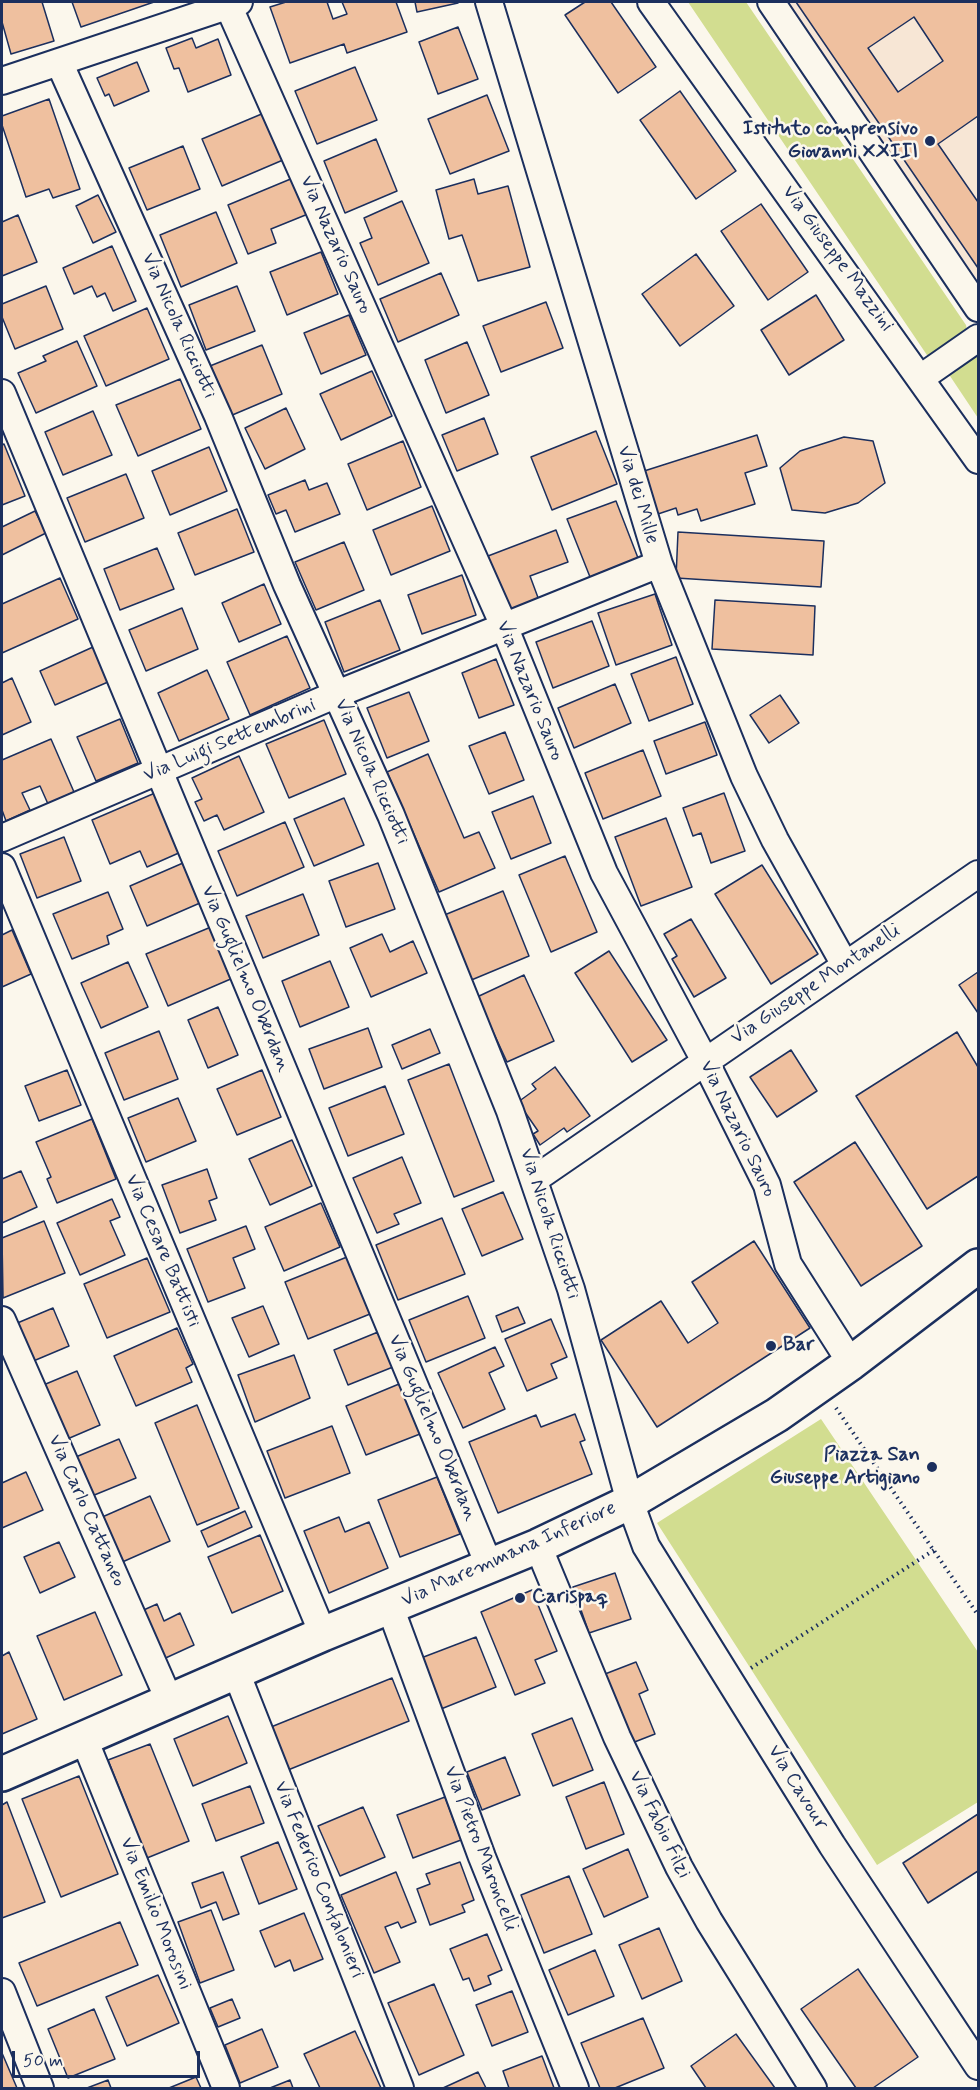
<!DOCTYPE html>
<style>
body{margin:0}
#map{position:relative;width:980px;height:2090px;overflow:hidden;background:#fbf7ec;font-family:Mynerve,sans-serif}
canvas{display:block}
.frame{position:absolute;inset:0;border:3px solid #1b2f5e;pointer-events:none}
.scale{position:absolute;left:12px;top:2051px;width:188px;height:27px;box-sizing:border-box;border:3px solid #1b2f5e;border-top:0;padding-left:8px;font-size:18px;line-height:21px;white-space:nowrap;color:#1b2f5e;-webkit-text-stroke:4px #fbf7ec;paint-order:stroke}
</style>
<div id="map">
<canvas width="980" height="2090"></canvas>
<div class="frame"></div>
<div class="scale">50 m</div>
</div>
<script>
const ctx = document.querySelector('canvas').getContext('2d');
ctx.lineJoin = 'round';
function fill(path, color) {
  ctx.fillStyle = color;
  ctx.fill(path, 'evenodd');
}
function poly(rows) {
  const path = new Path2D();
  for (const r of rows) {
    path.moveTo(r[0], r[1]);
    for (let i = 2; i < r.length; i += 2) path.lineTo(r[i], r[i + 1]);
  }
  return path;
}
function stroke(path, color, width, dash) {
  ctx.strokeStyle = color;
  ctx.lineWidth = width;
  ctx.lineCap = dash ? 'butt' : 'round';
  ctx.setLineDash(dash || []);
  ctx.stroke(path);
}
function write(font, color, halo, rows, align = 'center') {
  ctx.font = font + ' Mynerve,sans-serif';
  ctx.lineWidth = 5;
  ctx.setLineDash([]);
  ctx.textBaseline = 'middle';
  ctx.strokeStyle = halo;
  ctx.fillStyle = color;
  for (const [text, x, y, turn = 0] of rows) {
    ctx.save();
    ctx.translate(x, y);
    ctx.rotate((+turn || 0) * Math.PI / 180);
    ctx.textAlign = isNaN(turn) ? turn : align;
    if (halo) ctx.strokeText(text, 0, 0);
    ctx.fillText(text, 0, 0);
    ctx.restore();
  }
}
fill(poly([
 [786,2,978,2,978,281]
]), '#f7e6d5');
fill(poly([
 [688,2,746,2,966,325,968,336,931,361],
 [978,353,978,418,948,373],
 [821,1419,978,1652,978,1802,877,1865,657,1523]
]), '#d2dd90');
const building = poly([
 [2,2,42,2,54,41,11,54,2,22,2,2],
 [72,2,154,2,81,27,72,2],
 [286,2,327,2,333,19,347,14,342,2,396,2,407,32,347,53,344,44,290,63,270,7,286,2],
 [415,2,458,2,458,3,417,12,415,2],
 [585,2,611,2,656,67,618,93,565,15,585,2],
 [796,2,978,2,978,116,938,144,978,202,978,268,796,2],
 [914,17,943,61,898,92,868,48,914,17],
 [458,27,478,79,438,94,419,42,458,27],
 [192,38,196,48,218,39,231,75,188,92,179,68,174,69,166,48,192,38],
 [137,62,149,91,114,106,109,94,105,96,97,78,137,62],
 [355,67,377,120,317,144,295,91,355,67],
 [680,91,736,171,696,199,640,120,680,91],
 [487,95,509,151,450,174,428,119,487,95],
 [49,99,80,189,53,198,49,189,26,197,2,125,2,116,49,99],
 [264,113,283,160,222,186,202,139,264,113],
 [376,139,397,191,345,213,324,161,376,139],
 [183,146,200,189,147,210,129,168,183,146],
 [293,178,308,214,271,229,276,243,248,254,228,205,293,178],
 [474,179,478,194,508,186,530,267,478,281,462,235,449,239,436,190,474,179],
 [98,195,116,232,93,243,76,206,98,195],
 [402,201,429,263,378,285,360,243,372,238,364,218,402,201],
 [761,204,808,272,768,300,721,231,761,204],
 [216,212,237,263,181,287,160,235,216,212],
 [18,215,37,262,2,276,2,222,18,215],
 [112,246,136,301,113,311,105,293,97,297,92,286,74,294,63,268,112,246],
 [321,252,338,294,287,315,270,272,321,252],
 [696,254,734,306,680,346,642,294,696,254],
 [441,273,459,315,398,342,380,299,441,273],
 [46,286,63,329,15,349,2,317,2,304,46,286],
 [237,286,255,331,206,350,189,305,237,286],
 [816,295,844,340,789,375,761,330,816,295],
 [546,302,563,348,501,372,483,326,546,302],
 [147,308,169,359,106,386,84,336,147,308],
 [349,315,366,355,321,374,304,333,349,315],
 [77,341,97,386,36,413,18,373,46,361,43,356,77,341],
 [467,342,489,395,446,413,425,360,467,342],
 [262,345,282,394,230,416,210,366,262,345],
 [372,371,392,416,341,440,320,394,372,371],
 [180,379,201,429,138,456,116,405,180,379],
 [286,408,305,449,265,469,245,428,286,408],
 [93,411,112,455,63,475,45,432,93,411],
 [484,418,498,454,457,471,442,435,484,418],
 [596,431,617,484,552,510,531,457,596,431],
 [757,435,767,466,745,473,755,504,701,521,697,509,678,515,676,508,655,515,641,472,757,435],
 [844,437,873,441,885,483,858,503,825,513,792,510,780,468,800,451,844,437],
 [403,441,421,487,367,510,348,464,403,441],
 [4,444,25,496,2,505,2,445,4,444],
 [209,447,227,491,170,515,152,471,209,447],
 [126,474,144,518,85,542,67,498,126,474],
 [305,480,309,490,327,483,340,514,295,532,286,510,276,514,268,495,305,480],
 [616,501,638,558,590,577,567,519,616,501],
 [432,506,450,551,391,575,373,530,432,506],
 [237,509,254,552,195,575,178,533,237,509],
 [35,511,46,533,2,555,2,527,35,511],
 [556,530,568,562,530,576,540,603,510,614,488,556,556,530],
 [678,532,824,541,821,587,676,578,678,532],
 [344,542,364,590,316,610,295,562,344,542],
 [157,548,174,589,120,610,104,569,157,548],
 [462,575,476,615,422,634,408,595,462,575],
 [60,578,78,619,2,653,2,604,60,578],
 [264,584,281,624,239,642,222,603,264,584],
 [655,594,672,645,616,665,598,613,655,594],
 [380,600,400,650,344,672,325,622,380,600],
 [715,600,815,606,813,655,712,649,715,600],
 [182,608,198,649,146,671,129,630,182,608],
 [592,621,609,666,553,688,536,642,592,621],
 [287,636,310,688,250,715,227,662,287,636],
 [93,647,108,682,55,705,40,671,93,647],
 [676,657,693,704,649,721,631,674,676,657],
 [496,659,514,705,479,718,462,673,496,659],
 [207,670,229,719,179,741,158,693,207,670],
 [12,678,31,722,2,735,2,683,12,678],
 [615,684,631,723,574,748,558,708,615,684],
 [409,692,429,741,387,758,367,708,409,692],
 [780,695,799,723,769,743,750,715,780,695],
 [120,719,138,763,96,781,77,737,120,719],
 [324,720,346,774,289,798,266,744,324,720],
 [705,722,717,755,666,774,654,741,705,722],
 [505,732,524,780,489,794,469,746,505,732],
 [51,739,74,792,48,804,40,786,22,793,30,810,6,821,2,810,2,760,51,739],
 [643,750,661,796,603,819,585,773,643,750],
 [428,754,464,838,479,832,495,868,439,892,387,772,428,754],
 [239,756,264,812,224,830,217,815,204,821,195,802,202,799,192,778,239,756],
 [155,793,181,852,147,867,140,851,110,864,92,820,155,793],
 [724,793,745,851,711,863,701,833,693,836,683,808,724,793],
 [533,796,551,843,511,859,492,812,533,796],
 [344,798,364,845,314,866,294,819,344,798],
 [666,818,692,887,641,906,615,837,666,818],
 [285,822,304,867,237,896,218,851,285,822],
 [64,837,81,881,37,898,20,854,64,837],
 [565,856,597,932,551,952,519,875,565,856],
 [183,863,200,903,147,926,130,886,183,863],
 [378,863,395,909,346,927,329,881,378,863],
 [762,865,818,954,771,984,715,894,762,865],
 [503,891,529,956,469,981,442,916,503,891],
 [108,892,123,929,107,936,109,944,72,959,53,914,108,892],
 [303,894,319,935,263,958,246,916,303,894],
 [691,919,726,978,694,997,672,959,677,956,664,934,691,919],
 [211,927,233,978,168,1006,146,954,211,927],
 [12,930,31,974,2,987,2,935,12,930],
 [382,934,390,952,413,941,427,973,371,997,350,948,382,934],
 [609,951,667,1040,632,1062,575,973,609,951],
 [330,961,349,1007,300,1027,282,981,330,961],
 [128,962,148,1007,101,1028,81,983,128,962],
 [978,972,978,1013,959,985,978,972],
 [524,975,554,1041,507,1062,477,997,524,975],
 [218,1007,238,1055,208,1068,188,1020,218,1007],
 [368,1028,382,1067,324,1089,309,1049,368,1028],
 [430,1029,440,1053,402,1069,392,1045,430,1029],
 [159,1031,178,1079,124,1100,105,1053,159,1031],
 [957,1032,978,1067,978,1176,927,1209,856,1096,957,1032],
 [791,1050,817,1091,777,1117,750,1077,791,1050],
 [449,1064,494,1181,454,1197,408,1080,449,1064],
 [555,1067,590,1116,567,1132,564,1128,540,1145,533,1134,538,1131,518,1102,536,1089,532,1084,555,1067],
 [67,1070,81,1105,39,1121,25,1086,67,1070],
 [262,1070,281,1117,237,1135,217,1089,262,1070],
 [385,1086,404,1134,348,1156,329,1108,385,1086],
 [178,1098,196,1141,146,1162,128,1118,178,1098],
 [92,1119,116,1179,57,1203,47,1179,51,1177,36,1142,92,1119],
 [292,1140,312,1186,270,1205,249,1159,292,1140],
 [855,1142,922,1246,861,1286,794,1182,855,1142],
 [402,1157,421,1203,394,1214,399,1224,377,1233,353,1178,402,1157],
 [207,1169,217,1198,209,1201,216,1220,180,1233,162,1185,207,1169],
 [21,1171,37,1207,2,1223,2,1179,21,1171],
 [503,1192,523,1239,482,1256,462,1209,503,1192],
 [112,1199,120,1217,110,1221,125,1255,80,1275,57,1223,112,1199],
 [321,1203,340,1247,284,1271,265,1227,321,1203],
 [442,1218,465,1274,398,1300,376,1245,442,1218],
 [44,1221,65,1273,3,1298,2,1238,44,1221],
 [246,1226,255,1249,233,1258,245,1288,208,1302,187,1249,246,1226],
 [754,1241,810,1328,657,1427,601,1340,661,1301,688,1343,718,1323,692,1282,754,1241],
 [347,1257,370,1314,308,1339,285,1282,347,1257],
 [147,1258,170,1312,107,1338,84,1284,147,1258],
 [468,1296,485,1338,426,1362,409,1320,468,1296],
 [263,1306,279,1344,249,1357,232,1318,263,1306],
 [518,1307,525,1323,502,1332,496,1316,518,1307],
 [53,1308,69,1346,31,1362,15,1324,53,1308],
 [551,1319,567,1357,551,1364,557,1378,527,1391,505,1339,551,1319],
 [177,1328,193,1364,186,1368,192,1382,136,1406,114,1356,177,1328],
 [378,1332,393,1367,348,1385,334,1350,378,1332],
 [495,1347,504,1366,489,1373,505,1409,463,1428,438,1373,495,1347],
 [294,1355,310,1398,255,1422,238,1375,294,1355],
 [77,1371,100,1425,65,1440,41,1386,77,1371],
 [399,1384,420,1434,366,1455,346,1406,399,1384],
 [197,1405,239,1508,197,1525,155,1423,197,1405],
 [575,1414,585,1440,580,1442,592,1474,498,1513,469,1442,536,1415,541,1427,575,1414],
 [332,1426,350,1473,285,1498,267,1451,332,1426],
 [119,1439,136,1478,87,1498,71,1459,119,1439],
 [26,1472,43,1510,2,1528,2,1483,26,1472],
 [437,1477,460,1534,400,1557,378,1500,437,1477],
 [150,1496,170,1541,120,1563,100,1518,150,1496],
 [245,1511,252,1527,208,1547,201,1531,245,1511],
 [339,1517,345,1532,369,1522,388,1568,329,1593,304,1531,339,1517],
 [260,1535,283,1591,232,1613,208,1557,260,1535],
 [59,1542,75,1577,40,1593,24,1557,59,1542],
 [615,1573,631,1619,589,1633,573,1587,615,1573],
 [532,1590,557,1651,535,1660,545,1683,515,1695,481,1612,532,1590],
 [157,1604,164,1621,180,1613,194,1645,159,1661,137,1613,157,1604],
 [95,1612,122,1675,64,1700,37,1636,95,1612],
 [476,1637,496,1687,441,1709,421,1658,476,1637],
 [9,1652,37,1719,2,1734,2,1656,9,1652],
 [636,1662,648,1690,639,1694,655,1734,632,1743,605,1674,636,1662],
 [392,1678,409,1721,288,1770,271,1727,392,1678],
 [228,1716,247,1763,193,1786,174,1739,228,1716],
 [572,1718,593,1770,553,1786,532,1734,572,1718],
 [150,1744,189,1841,147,1858,108,1760,150,1744],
 [505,1757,520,1795,482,1810,467,1772,505,1757],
 [79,1776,118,1874,61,1897,22,1799,79,1776],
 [604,1782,624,1834,586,1849,566,1797,604,1782],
 [250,1786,264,1823,216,1841,202,1804,250,1786],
 [445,1797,461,1840,413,1858,397,1815,445,1797],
 [7,1802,45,1902,2,1918,2,1805,7,1802],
 [363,1807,385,1857,340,1876,318,1826,363,1807],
 [978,1814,978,1871,928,1903,903,1863,978,1814],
 [278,1842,297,1889,259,1904,241,1857,278,1842],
 [628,1849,648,1897,604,1917,583,1869,628,1849],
 [460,1862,474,1900,462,1905,465,1912,430,1925,417,1889,430,1884,426,1874,460,1862],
 [223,1872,239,1914,223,1920,216,1902,201,1908,192,1883,223,1872],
 [396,1872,416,1922,401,1928,398,1922,385,1927,400,1962,374,1973,341,1895,396,1872],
 [569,1876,592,1934,544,1953,521,1895,569,1876],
 [211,1910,234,1970,200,1983,178,1922,211,1910],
 [304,1913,323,1959,294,1971,290,1960,275,1967,260,1931,304,1913],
 [120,1922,138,1965,37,2006,19,1963,120,1922],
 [659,1928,682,1981,642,1999,619,1945,659,1928],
 [487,1934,502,1970,488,1976,491,1984,474,1991,469,1978,463,1980,450,1949,487,1934],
 [595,1950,614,1996,568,2015,549,1970,595,1950],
 [858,1969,918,2057,873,2088,856,2088,801,2009,858,1969],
 [158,1975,179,2023,127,2046,106,1997,158,1975],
 [434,1984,464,2055,419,2075,388,2003,434,1984],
 [512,1991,528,2032,492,2046,476,2005,512,1991],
 [232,1999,240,2018,218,2027,210,2008,232,1999],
 [94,2009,115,2059,68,2078,48,2029,94,2009],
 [643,2018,664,2068,615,2088,600,2088,581,2043,643,2018],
 [262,2029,278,2067,240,2083,225,2045,262,2029],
 [355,2031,381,2088,320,2088,304,2054,355,2031],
 [736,2034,775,2088,706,2088,691,2066,736,2034],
 [2,2053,17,2088,2,2088,2,2053],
 [542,2056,554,2088,509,2088,503,2071,542,2056],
 [478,2072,486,2088,443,2088,478,2072],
 [196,2077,201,2088,169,2088,196,2077],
 [108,2080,111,2088,87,2088,108,2080],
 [290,2080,293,2088,270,2088,290,2080]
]);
fill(building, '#efc09f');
stroke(building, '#1b2f5e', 1.5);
const street = poly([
 [489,2,659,564,744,776,775,840,845,965],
 [651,2,978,460],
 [771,2,978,308],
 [228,5,504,626,604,873,705,1061,767,1185,788,1264,851,1363],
 [59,62,218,416,287,585,391,815,510,1111,571,1289,630,1502,646,1546,832,1845,978,2066],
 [2,81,239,2],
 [922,377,978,338],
 [2,393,489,1565],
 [2,838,337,694,659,564],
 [2,867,323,1634],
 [535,1179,978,874],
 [2,1320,170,1702],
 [538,1546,617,1737,679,1867,709,1921,813,2088],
 [390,1607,482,1857,575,2088],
 [236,1672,400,2088],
 [84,1739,226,2088],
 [2,1992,40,2088]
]);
const secondary = poly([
 [2,1774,323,1634,538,1546,630,1502,777,1415,851,1363,978,1266]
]);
stroke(street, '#1b2f5e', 30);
stroke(secondary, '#1b2f5e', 38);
stroke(poly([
 [836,1408,978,1615],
 [751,1668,934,1550]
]), '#1b2f5e', 4, [1.5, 4.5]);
stroke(street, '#fbf7ec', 26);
stroke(secondary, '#fbf7ec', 33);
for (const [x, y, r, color] of [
 [930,141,6,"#1b2f5e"],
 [771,1346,6,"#1b2f5e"],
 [932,1467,6,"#1b2f5e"],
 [520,1598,6,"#1b2f5e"]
]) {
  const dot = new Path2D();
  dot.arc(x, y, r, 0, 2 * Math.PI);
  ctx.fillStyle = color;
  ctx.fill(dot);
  stroke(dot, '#fbf7ec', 2);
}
write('bold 20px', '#1b2f5e', '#fbf7ec', [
 ["Istituto comprensivo",918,130],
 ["Giovanni XXIII",918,153],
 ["Bar",783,1346,"left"],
 ["Piazza San",920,1456],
 ["Giuseppe Artigiano",920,1479],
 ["Carispaq",532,1598,"left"]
], 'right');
write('20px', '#1b2f5e', '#fbf7ec', [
 ["Via Nazario Sauro",335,245,66],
 ["Via Giuseppe Mazzini",837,259,54],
 ["Via Nicola Ricciotti",178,326,66],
 ["Via dei Mille",637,495,73],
 ["Via Nazario Sauro",529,691,68],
 ["Via Luigi Settembrini",230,741,-23],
 ["Via Nicola Ricciotti",371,772,66],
 ["Via Guglielmo Oberdan",245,979,67],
 ["Via Giuseppe Montanelli",816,985,-34],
 ["Via Nazario Sauro",737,1129,64],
 ["Via Nicola Ricciotti",549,1224,72],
 ["Via Cesare Battisti",162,1251,67],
 ["Via Guglielmo Oberdan",432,1428,67],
 ["Via Carlo Cattaneo",86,1511,66],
 ["Via Maremmana Inferiore",509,1555,-24],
 ["Via Cavour",797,1788,58],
 ["Via Fabio Filzi",659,1825,64],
 ["Via Pietro Maroncelli",480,1849,69],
 ["Via Federico Confalonieri",318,1880,68],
 ["Via Emilio Morosini",155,1914,68]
]);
</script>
